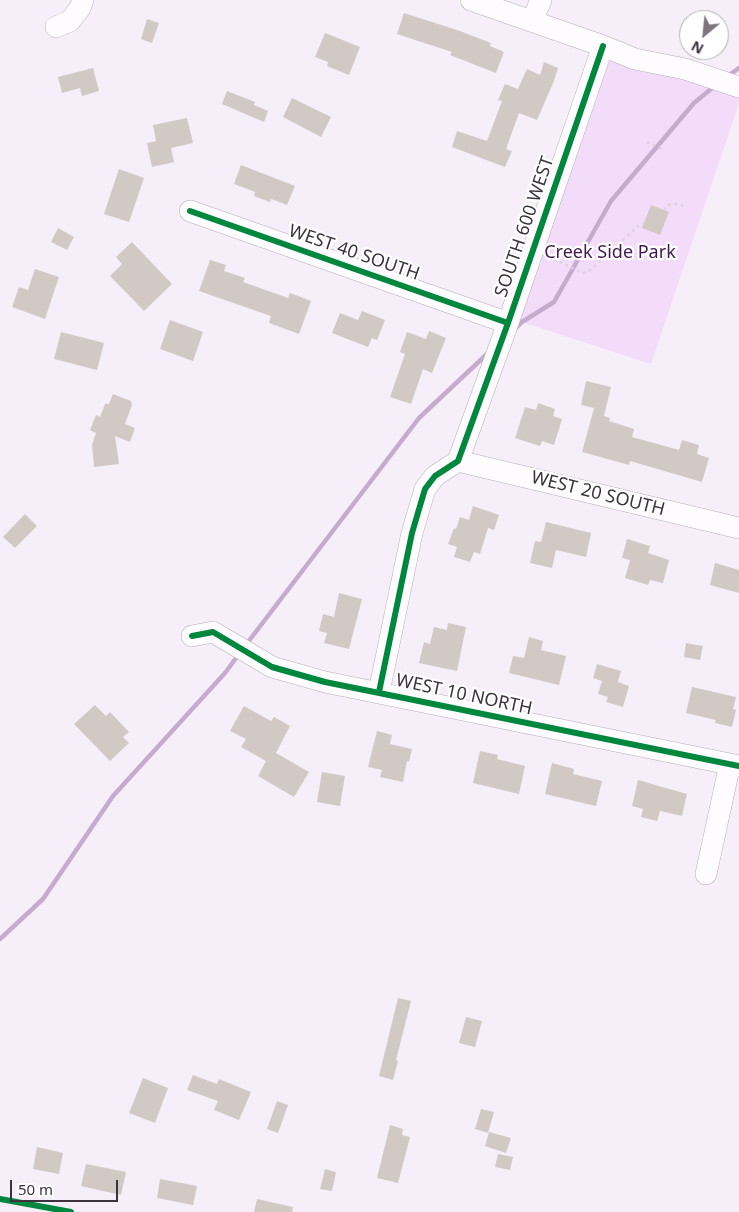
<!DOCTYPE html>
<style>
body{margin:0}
#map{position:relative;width:739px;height:1212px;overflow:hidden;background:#f6eef9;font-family:"Noto Sans",sans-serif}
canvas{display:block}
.north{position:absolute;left:679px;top:10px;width:50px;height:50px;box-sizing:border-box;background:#fff;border:1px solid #b1adb2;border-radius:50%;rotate:208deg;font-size:14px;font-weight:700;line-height:20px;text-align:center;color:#3c323e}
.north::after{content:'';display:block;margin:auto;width:18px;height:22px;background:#7d747f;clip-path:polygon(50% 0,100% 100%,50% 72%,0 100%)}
.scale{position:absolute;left:10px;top:1180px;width:108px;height:22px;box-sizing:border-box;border:2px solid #3c323e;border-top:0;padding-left:6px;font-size:15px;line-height:18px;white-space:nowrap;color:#3c323e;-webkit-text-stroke:4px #fff;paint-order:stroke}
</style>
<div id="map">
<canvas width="739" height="1212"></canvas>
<div class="north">N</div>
<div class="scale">50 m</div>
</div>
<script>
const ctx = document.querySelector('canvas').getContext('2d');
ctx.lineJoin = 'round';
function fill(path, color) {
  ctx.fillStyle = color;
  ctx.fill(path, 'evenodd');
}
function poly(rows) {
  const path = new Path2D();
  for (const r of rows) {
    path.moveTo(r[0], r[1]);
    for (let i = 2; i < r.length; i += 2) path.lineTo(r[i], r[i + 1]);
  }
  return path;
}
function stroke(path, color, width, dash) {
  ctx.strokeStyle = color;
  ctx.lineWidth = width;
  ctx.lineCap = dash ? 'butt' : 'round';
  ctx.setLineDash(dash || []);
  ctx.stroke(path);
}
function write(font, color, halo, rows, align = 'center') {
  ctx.font = font + ' "Noto Sans",sans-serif';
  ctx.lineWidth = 4.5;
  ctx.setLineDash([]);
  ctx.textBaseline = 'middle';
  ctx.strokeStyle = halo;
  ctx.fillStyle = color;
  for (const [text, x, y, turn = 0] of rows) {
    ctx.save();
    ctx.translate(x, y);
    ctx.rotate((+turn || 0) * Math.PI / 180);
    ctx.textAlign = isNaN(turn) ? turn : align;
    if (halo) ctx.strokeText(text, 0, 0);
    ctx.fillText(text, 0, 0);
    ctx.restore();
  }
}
fill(poly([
 [603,46,739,87,739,103,651,364,522,322,508,323]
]), '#f2dcfa');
stroke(poly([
 [728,76,739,68],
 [515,329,522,322,554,302,611,201,694,103,716,85],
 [245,646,419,418,487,354],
 [0,939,43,899,113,796,225,673,239,654]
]), '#c5abcd', 4.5);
fill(poly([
 [404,13,460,31,491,43,490,46,504,52,496,73,450,55,452,52,397,34],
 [147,19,159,23,152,43,141,39],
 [325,33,360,47,349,75,327,66,328,62,315,57],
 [544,62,558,68,554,81,537,120,519,113,506,149,512,151,505,167,452,147,457,131,487,141,502,101,498,100,505,84,518,89,527,69,540,75],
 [93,68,99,91,82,96,80,88,62,93,58,77],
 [227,91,255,102,254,105,268,111,264,122,222,104],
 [292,98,331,117,321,137,283,117],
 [187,118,193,143,171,148,174,162,152,167,147,143,156,141,153,125],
 [241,165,295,186,287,205,271,199,270,202,254,196,255,192,234,184],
 [119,169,144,178,129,222,104,214],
 [651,205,669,212,660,235,642,228],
 [58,228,74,237,67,250,51,242],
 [132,242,172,284,144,311,110,276,122,264,116,257],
 [210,260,226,265,224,271,245,278,243,282,288,298,290,293,311,301,299,334,269,323,271,316,199,291],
 [35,269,59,277,45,319,12,307,19,287,28,290],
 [362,311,385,320,377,340,372,338,368,347,332,333,340,313,358,320],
 [170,320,203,332,193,361,160,349],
 [429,331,446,338,432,373,423,369,411,404,390,397,405,354,400,352,407,332,426,339],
 [61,332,104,343,97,370,54,359],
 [586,381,611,387,604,416,610,418,609,421,634,429,632,437,679,450,682,440,699,445,697,454,709,458,702,482,630,461,629,465,582,452,594,408,581,405],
 [113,394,131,401,132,405,125,424,135,428,130,442,115,436,119,464,94,467,92,445,96,433,90,430,96,415,100,417,105,404,109,404],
 [538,403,555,409,553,416,562,419,554,445,542,441,540,446,515,438,525,407,536,410],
 [473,506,499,515,494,530,488,528,480,554,474,552,470,562,454,557,457,547,448,544,454,528,456,529,460,517,469,520],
 [25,514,37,526,15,548,3,537],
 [546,522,591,533,586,557,556,550,552,568,530,563,535,541,541,542],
 [627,539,650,546,648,553,669,560,663,583,650,580,648,585,625,578,630,560,622,558],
 [715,563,739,570,739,593,710,585],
 [339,593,362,599,349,649,324,643,327,633,319,631,323,614,334,617],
 [448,623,466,627,457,671,419,663,424,642,430,644,434,627,447,630],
 [529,637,543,641,541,650,566,656,559,685,509,673,513,656,524,658],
 [686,643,703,646,700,660,684,657],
 [597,664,621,671,618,682,629,686,623,707,606,702,608,697,598,694,602,681,593,678],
 [692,687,736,697,733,709,736,710,732,727,715,723,716,720,686,713],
 [95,705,106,716,110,712,129,732,123,737,129,743,110,761,74,724],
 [244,706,271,721,274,717,290,726,276,753,309,772,294,797,258,776,266,761,241,747,246,739,230,731],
 [377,731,392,735,390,744,412,749,409,762,407,761,403,782,380,777,382,770,368,767],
 [480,751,498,755,497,759,525,766,519,794,473,783],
 [552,763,574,769,573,774,602,781,596,806,545,794],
 [322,772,345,776,340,806,317,802],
 [638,780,687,794,682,816,660,811,657,821,641,817,643,809,632,806],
 [398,998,411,1001,396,1060,398,1061,393,1080,379,1076],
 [466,1017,482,1021,475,1047,459,1043],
 [193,1075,217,1084,219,1079,251,1092,239,1120,214,1110,218,1101,187,1090],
 [143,1078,168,1088,155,1123,129,1113],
 [277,1101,288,1105,278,1133,267,1129],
 [481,1109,494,1112,488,1133,475,1129],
 [390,1125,403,1129,402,1135,410,1137,398,1183,377,1178],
 [489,1132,511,1138,506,1153,485,1146],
 [37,1147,63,1153,59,1174,33,1169],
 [498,1154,513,1157,510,1170,495,1167],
 [86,1164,126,1172,121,1195,81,1186],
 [325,1169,336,1172,332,1191,320,1189],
 [160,1179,197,1186,193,1205,157,1198],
 [257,1199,293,1207,292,1212,254,1212]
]), '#d2c9c5');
const minor = poly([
 [471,0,603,46,635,59,685,69,739,87],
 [532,21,541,0],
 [56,27,70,21,80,8,83,0],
 [190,211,508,323],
 [458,461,739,528],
 [192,636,213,632,272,667,325,682,739,766],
 [379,692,412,533,425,489,435,476,458,461,508,323,603,46],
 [706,874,730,764]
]);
stroke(minor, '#b6aeb9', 22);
stroke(poly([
 [647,142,662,149],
 [664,210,668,205,678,204,684,206],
 [548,256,578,271,583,273,588,272,639,225,644,224]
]), '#d8d5da', 2.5, [2.5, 4]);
stroke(minor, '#fefcfe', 21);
stroke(poly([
 [190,211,508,323],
 [192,636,213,632,272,667,325,682,739,766],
 [379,692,412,533,425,489,435,476,458,461,508,323,603,46],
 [0,1199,71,1212]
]), '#00873e', 6);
write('18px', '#3c323e', '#fff', [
 ["SOUTH 600 WEST",525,227,-71],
 ["WEST 40 SOUTH",354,253,19],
 ["WEST 20 SOUTH",598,494,14],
 ["WEST 10 NORTH",464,695,12]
]);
write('18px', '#42184e', '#fff', [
 ["Creek Side Park",610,253]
]);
</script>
